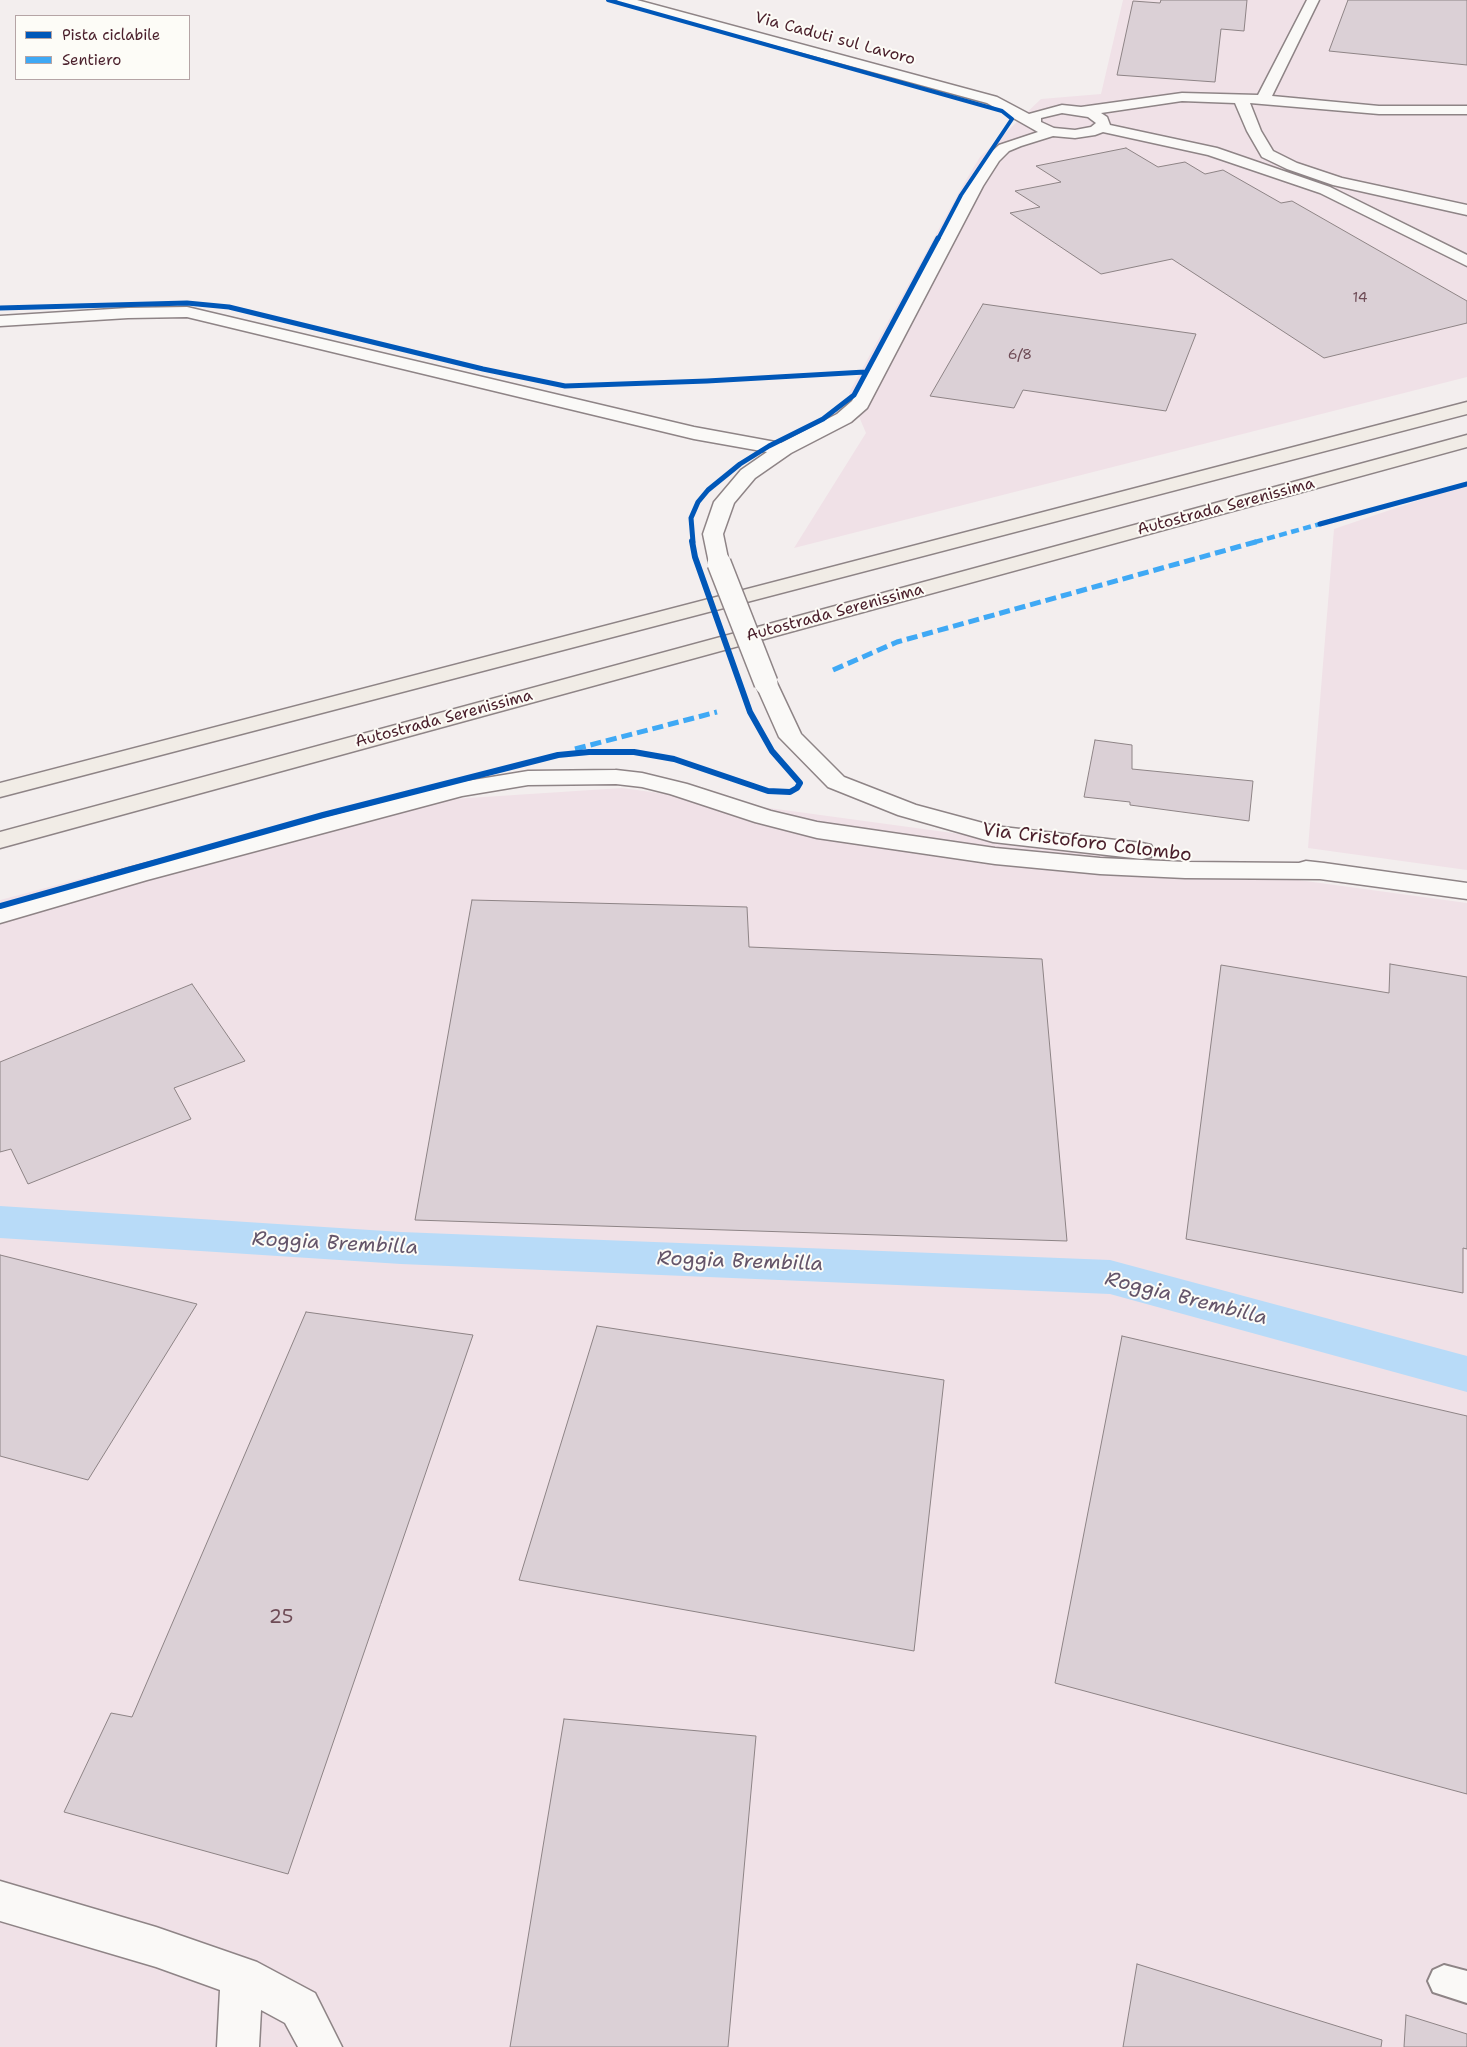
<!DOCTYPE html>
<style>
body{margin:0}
#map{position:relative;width:1467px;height:2047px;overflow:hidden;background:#f3eeee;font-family:"Shantell Sans",sans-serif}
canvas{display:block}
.legend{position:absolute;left:15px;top:15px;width:175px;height:65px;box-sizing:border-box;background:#fdfcf7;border:1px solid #b5a4a5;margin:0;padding:6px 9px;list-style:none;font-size:15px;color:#4a1f2b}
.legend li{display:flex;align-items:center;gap:10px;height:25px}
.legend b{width:25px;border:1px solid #b5a4a5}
</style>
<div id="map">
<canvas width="1467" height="2047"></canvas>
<ul class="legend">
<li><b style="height:6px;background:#0057b8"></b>Pista ciclabile</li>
<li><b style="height:6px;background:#3fa9f5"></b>Sentiero</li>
</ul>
</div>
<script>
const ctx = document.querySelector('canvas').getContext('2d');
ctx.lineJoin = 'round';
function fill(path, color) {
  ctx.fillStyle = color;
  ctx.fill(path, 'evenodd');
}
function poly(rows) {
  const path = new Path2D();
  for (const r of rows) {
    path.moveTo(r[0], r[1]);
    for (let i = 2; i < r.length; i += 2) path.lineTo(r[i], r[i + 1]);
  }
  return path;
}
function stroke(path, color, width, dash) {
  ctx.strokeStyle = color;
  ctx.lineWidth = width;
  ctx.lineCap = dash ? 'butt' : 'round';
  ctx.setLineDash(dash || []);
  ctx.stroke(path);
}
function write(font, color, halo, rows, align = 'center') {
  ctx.font = font + ' "Shantell Sans",sans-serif';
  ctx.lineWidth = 4;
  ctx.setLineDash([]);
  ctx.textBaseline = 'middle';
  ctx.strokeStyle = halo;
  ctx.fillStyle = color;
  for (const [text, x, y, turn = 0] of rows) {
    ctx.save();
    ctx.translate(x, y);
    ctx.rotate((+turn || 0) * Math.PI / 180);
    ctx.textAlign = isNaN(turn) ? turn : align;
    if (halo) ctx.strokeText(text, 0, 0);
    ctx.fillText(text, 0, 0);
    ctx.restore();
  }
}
fill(poly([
 [1123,0,1467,0,1467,377,794,548,866,433,849,393,963,185,980,157,1041,99,1101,94],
 [1467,484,1467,870,1308,848,1334,529],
 [622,788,1467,903,1467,2047,0,2047,0,900,361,805]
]), '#f0e1e7');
fill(poly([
 [0,1206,401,1232,1110,1260,1467,1356,1467,1392,1110,1294,401,1264,0,1238,0,1206]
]), '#b8dbf8');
const building = poly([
 [1161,0,1247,0,1244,31,1221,29,1215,82,1117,75,1133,1,1160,3,1161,0],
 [1348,0,1467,0,1467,65,1329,51,1348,0],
 [1126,148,1158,167,1185,162,1205,174,1223,170,1281,203,1292,201,1467,301,1467,323,1324,358,1172,259,1101,274,1010,213,1040,207,1015,191,1061,182,1036,166,1126,148],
 [983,304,1196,334,1166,411,1023,390,1014,408,930,396,983,304],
 [1095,740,1132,745,1132,769,1253,781,1249,821,1130,805,1130,802,1084,797,1095,740],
 [472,900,747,907,749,947,1042,959,1067,1241,415,1220,472,900],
 [1390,964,1467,977,1467,1249,1463,1248,1463,1293,1186,1239,1221,965,1389,993,1390,964],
 [192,984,245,1061,174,1088,191,1119,28,1184,11,1149,0,1152,0,1062,192,984],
 [0,1255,197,1304,88,1480,0,1456,0,1255],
 [306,1312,473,1335,288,1874,64,1812,111,1713,132,1717,306,1312],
 [597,1326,944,1380,914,1651,519,1580,597,1326],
 [1122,1336,1467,1416,1467,1794,1055,1683,1122,1336],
 [564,1719,756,1736,728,2047,510,2047,564,1719],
 [1137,1964,1382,2040,1381,2047,1123,2047,1137,1964],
 [1406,2015,1467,2034,1467,2047,1404,2047,1406,2015]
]);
fill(building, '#dbd0d6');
stroke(building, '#8e8486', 1);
const lane = poly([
 [1444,1965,1467,1971,1467,2003,1433,1992,1428,1981,1433,1970,1444,1965]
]);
const street = poly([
 [617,0,637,0,997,97,1029,114,1062,105,1081,107,1182,93,1258,95,1307,0,1319,0,1272,96,1379,106,1467,106,1467,114,1379,114,1250,103,1261,131,1273,151,1297,163,1342,178,1467,205,1467,215,1333,185,1287,169,1262,157,1247,131,1235,103,1182,101,1101,113,1107,117,1110,125,1217,148,1330,187,1467,255,1467,266,1320,193,1208,155,1103,132,1095,135,1075,138,1053,136,1021,146,1009,151,999,161,983,186,867,408,851,422,791,453,755,478,734,503,723,534,729,563,726,567,719,569,712,567,709,563,703,534,714,502,741,470,767,452,694,439,187,317,128,318,0,326,0,316,128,308,187,307,694,427,781,443,837,414,852,401,967,186,988,155,999,145,1038,132,987,103,619,3,617,0],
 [1062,113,1088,117,1096,123,1091,127,1075,130,1054,128,1041,122,1041,118,1062,113],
 [766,676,774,678,777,683,801,734,844,777,916,805,994,826,1142,843,1151,845,1154,851,1151,857,1142,859,993,842,898,815,828,787,779,737,755,683,758,678,766,676],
 [616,770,642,773,687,784,771,811,817,822,995,848,1100,858,1185,862,1299,863,1306,861,1324,863,1467,883,1467,899,1320,879,1185,878,1100,874,995,864,817,838,755,822,670,794,642,787,616,784,528,785,462,796,147,880,0,923,0,906,129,868,461,782,528,771,616,770],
 [0,1881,156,1927,257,1962,315,1993,342,2047,298,2047,285,2023,261,2010,259,2047,217,2047,220,1990,156,1967,0,1921,0,1881]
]);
const highway = poly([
 [1467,402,1467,414,0,797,0,783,1467,402],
 [1467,435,1467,447,0,848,0,832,1467,435]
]);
stroke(lane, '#8e8486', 4);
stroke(street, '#8e8486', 3);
stroke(highway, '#8e8486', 3);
fill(lane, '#faf9f7');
fill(street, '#faf9f7');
fill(highway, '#f1ece6');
const streetBridge = poly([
 [719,563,766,683]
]);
stroke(streetBridge, '#8e8486', 26, []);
stroke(streetBridge, '#faf9f7', 23);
stroke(poly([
 [1255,542,1320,524]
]), '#3fa9f5', 4.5, [8, 4.5]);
stroke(poly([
 [833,670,897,642,1259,541],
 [575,749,717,712]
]), '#3fa9f5', 5, [11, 5]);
stroke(poly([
 [608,0,1002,111,1012,119,961,195,938,239]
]), '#0057b8', 4);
stroke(poly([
 [0,308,187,303,229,307,483,369,565,386,707,381,865,372],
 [1320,524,1467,484],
 [693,542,691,518,698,502,708,490,740,464,769,446,823,419,854,395,938,238]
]), '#0057b8', 5);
stroke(poly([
 [0,906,323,815,558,755,589,752,634,752,674,759,768,791,790,792,797,788,800,783,772,751,750,712,695,557,692,541]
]), '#0057b8', 6);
write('14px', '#6e4b56', null, [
 ["14",1360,298],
 ["6/8",1020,355]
]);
write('16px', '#4a1f2b', '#fdfcf7', [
 ["Via Caduti sul Lavoro",835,39,15],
 ["Autostrada Serenissima",1226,507,-15],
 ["Autostrada Serenissima",835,613,-15],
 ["Autostrada Serenissima",444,719,-15]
]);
write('19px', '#4a1f2b', '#fdfcf7', [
 ["Via Cristoforo Colombo",1087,843,7]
]);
write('19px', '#6e4b56', null, [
 ["25",281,1618]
]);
write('italic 20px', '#64556a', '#fdfcf7', [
 ["Roggia Brembilla",335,1244,3],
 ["Roggia Brembilla",740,1262,2],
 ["Roggia Brembilla",1186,1299,14]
]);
</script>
